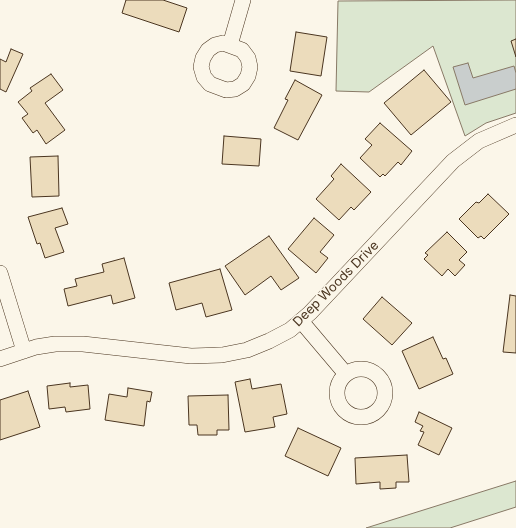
<!DOCTYPE html>
<style>
body{margin:0}
canvas{display:block;background:#fbf6e9}
</style>
<canvas width="516" height="528"></canvas>
<script>
const ctx = document.querySelector('canvas').getContext('2d');
ctx.lineJoin = 'round';
function fill(path, color) {
  ctx.fillStyle = color;
  ctx.fill(path, 'evenodd');
}
function poly(rows) {
  const path = new Path2D();
  for (const r of rows) {
    if (r.length === 3) {
      path.moveTo(r[0] + r[2], r[1]);
      path.arc(r[0], r[1], r[2], 0, 2 * Math.PI);
      continue;
    }
    path.moveTo(r[0], r[1]);
    for (let i = 2; i < r.length; i += 2) path.lineTo(r[i], r[i + 1]);
  }
  return path;
}
function stroke(path, color, width, dash) {
  ctx.strokeStyle = color;
  ctx.lineWidth = width;
  ctx.lineCap = dash ? 'butt' : 'round';
  ctx.setLineDash(dash || []);
  ctx.stroke(path);
}
function write(font, color, halo, rows, align = 'center') {
  ctx.font = font + ' Inter,sans-serif';
  ctx.lineWidth = 3;
  ctx.setLineDash([]);
  ctx.textBaseline = 'middle';
  ctx.strokeStyle = halo;
  ctx.fillStyle = color;
  for (const [text, x, y, turn = 0] of rows) {
    ctx.save();
    ctx.translate(x, y);
    ctx.rotate((+turn || 0) * Math.PI / 180);
    ctx.textAlign = isNaN(turn) ? turn : align;
    if (halo) ctx.strokeText(text, 0, 0);
    ctx.fillText(text, 0, 0);
    ctx.restore();
  }
}
const green = poly([
 [516,0,516,113,486,123,465,136,433,46,369,92,336,91,338,1,516,0],
 [516,481,516,507,450,528,366,528,516,481]
]);
fill(green, '#dce7d0');
stroke(green, '#887966', 1);
const water = poly([
 [468,63,473,78,514,66,516,73,516,89,465,105,453,67,468,63]
]);
fill(water, '#c9cecd');
stroke(water, '#887966', 1);
const building = poly([
 [126,0,163,0,187,8,179,32,122,13,126,0],
 [296,32,327,37,321,76,290,71,296,32],
 [516,39,516,57,511,41,516,39],
 [11,49,23,54,6,92,0,89,0,59,6,62,11,49],
 [424,70,451,102,411,135,384,103,424,70],
 [51,74,63,90,45,103,65,130,46,144,37,130,33,133,22,118,28,114,18,102,32,91,30,88,51,74],
 [295,80,322,95,298,140,274,128,288,100,285,99,295,80],
 [380,123,412,151,401,165,398,162,385,176,383,174,380,177,360,158,372,145,365,139,380,123],
 [224,136,261,139,259,166,222,164,224,136],
 [58,156,59,196,32,197,30,157,58,156],
 [341,164,371,192,354,210,351,207,339,220,316,199,334,179,331,176,341,164],
 [488,194,509,214,484,239,481,236,478,238,459,219,476,202,479,203,488,194],
 [62,208,68,224,55,228,64,252,45,258,40,243,37,244,28,217,62,208],
 [314,218,334,235,320,252,328,258,316,273,288,249,314,218],
 [447,232,467,252,459,260,465,265,455,276,448,269,442,276,424,259,428,255,425,253,447,232],
 [269,236,299,278,281,290,271,276,245,295,225,266,269,236],
 [124,258,135,298,113,304,111,295,68,306,64,289,77,286,75,279,104,272,102,264,124,258],
 [220,269,232,310,206,317,202,303,176,310,169,283,220,269],
 [510,295,516,296,516,353,503,352,510,295],
 [382,297,412,323,392,345,363,319,382,297],
 [433,337,443,359,446,358,453,374,419,389,402,351,433,337],
 [250,379,252,389,281,384,287,414,273,417,275,427,245,432,235,382,250,379],
 [70,383,70,387,88,385,90,409,66,412,65,407,49,409,47,386,70,383],
 [128,388,152,392,150,402,147,401,144,426,105,420,109,394,127,397,128,388],
 [28,391,40,427,0,440,0,400,28,391],
 [228,395,229,430,217,430,217,435,198,435,197,425,189,425,188,396,228,395],
 [419,412,452,428,439,455,418,445,424,432,420,431,423,426,415,422,419,412],
 [298,428,341,448,328,476,285,456,298,428],
 [407,455,409,482,396,482,396,488,380,489,380,482,356,484,355,458,407,455]
]);
fill(building, '#ecdcbc');
stroke(building, '#4a3520', 1);
const minor = poly([
 [223,43,242,50,248,58,250,67,248,76,243,84,235,89,226,90,210,84,204,77,201,67,203,58,208,50,215,45,223,43],
 [230,45,243,0],
 [0,273,24,351],
 [301,321,345,373],
 [0,359,36,347,55,344,83,344,191,356,222,355,247,350,269,341,290,330,310,313,453,161,479,141,516,125],
 [361,393,24]
]);
stroke(minor, '#4a3520', 16);
stroke(minor, '#fbf6e9', 15);
write('13px', '#4a3520', '#fbf6e9', [
 ["Deep Woods Drive",336,284,-45]
]);
</script>
